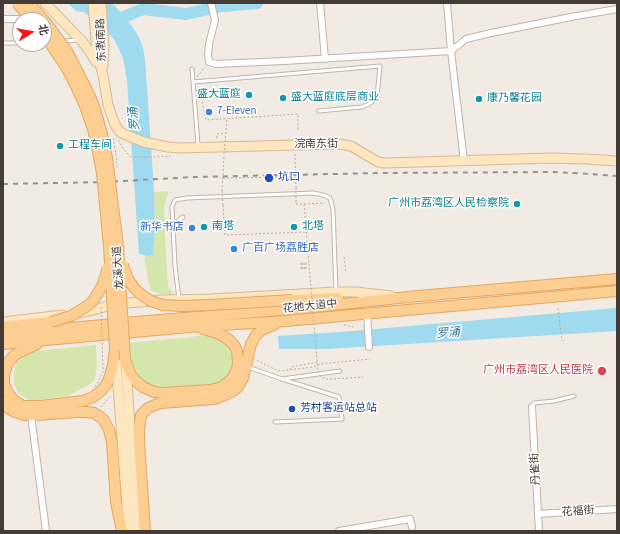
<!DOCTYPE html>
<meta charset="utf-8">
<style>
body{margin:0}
#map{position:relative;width:620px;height:534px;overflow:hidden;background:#f1ebe3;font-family:"Source Sans 3","Noto Sans SC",sans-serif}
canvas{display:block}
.frame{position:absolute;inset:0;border:4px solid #433b34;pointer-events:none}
.north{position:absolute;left:12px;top:12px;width:40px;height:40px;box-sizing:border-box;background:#fff;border:1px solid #b4b1ae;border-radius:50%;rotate:79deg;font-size:11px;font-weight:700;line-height:16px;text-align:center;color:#433b34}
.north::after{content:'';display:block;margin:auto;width:14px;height:18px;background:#f71515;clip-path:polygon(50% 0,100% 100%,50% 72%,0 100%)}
</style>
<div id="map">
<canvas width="620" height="534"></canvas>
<div class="frame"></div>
<div class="north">北</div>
</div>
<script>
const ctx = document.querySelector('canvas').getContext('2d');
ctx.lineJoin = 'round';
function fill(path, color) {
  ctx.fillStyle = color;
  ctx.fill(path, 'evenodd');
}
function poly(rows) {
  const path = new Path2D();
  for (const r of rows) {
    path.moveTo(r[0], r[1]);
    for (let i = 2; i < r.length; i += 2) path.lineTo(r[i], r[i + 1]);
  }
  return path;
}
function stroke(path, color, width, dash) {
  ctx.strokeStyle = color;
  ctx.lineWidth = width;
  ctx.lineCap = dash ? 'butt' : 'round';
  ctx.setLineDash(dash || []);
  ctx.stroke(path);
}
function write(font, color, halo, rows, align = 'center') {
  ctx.font = font + ' "Source Sans 3","Noto Sans SC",sans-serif';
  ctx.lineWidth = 3;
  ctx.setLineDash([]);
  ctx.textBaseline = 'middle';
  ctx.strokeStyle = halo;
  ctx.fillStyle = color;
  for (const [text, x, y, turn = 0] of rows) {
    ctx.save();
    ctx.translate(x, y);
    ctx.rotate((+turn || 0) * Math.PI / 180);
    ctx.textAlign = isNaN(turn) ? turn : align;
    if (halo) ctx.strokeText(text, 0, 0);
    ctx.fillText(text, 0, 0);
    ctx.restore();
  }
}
fill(poly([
 [169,191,164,207,165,236,168,286,175,295,160,294,151,291,148,279,144,257,153,254,155,227,154,192],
 [212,335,220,338,229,345,232,355,233,365,229,374,224,382,215,385,163,389,149,385,144,381,139,375,132,362,130,356,129,343],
 [96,345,97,366,95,378,93,382,87,386,67,396,31,401,25,398,18,392,15,386,14,379,14,371,16,363,27,355,36,351]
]), '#d4e6ac');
fill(poly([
 [68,3,108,3,114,5,128,21,134,29,139,37,143,48,145,59,154,190,155,227,153,255,147,256,139,254,127,80,123,58,114,39,84,12,76,11],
 [617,308,617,331,326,349,279,349,278,336,341,332]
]), '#9fdaef');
stroke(poly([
 [114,21,143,9,186,14,222,6,257,3]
]), '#9fdaef', 12);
const lane = poly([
 [63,41,78,40],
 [3,43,20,43],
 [192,69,198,145],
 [193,82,380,66,377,97,369,104,362,107,319,111],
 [172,226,183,217],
 [179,299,175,266,172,207,175,200,187,198,313,193,323,195,330,198,333,209,336,290],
 [248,367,282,379,340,371],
 [532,407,534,403,554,401,574,396],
 [275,422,342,419,339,397,282,379]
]);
const street = poly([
 [211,3,215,20,209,44,208,55,209,62,216,64,284,61,451,51,466,39,491,33,571,17,617,9],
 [320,3,325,59],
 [447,3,451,51,464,161],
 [3,19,32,19],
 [367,313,369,347],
 [532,407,539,531],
 [31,415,46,531],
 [538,514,617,509],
 [339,531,410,519,412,527]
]);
const secondary = poly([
 [45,3,81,40,90,52,96,62],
 [93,3,97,52,103,75,108,105,115,125,120,132,126,135,144,142,168,147,179,148,338,144,351,146,378,162,385,163,552,158,585,159,617,161],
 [101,3,104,46,103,66],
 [78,313,93,310,116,304,162,300,211,299,336,292,356,292,391,296],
 [3,322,63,315],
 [116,359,127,507,130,531],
 [126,365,135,505,139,531]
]);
const primary = poly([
 [292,300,338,298],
 [3,327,51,322],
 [3,334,136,322,304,308,418,296,617,279],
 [3,344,189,327,286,321,617,291],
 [37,344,16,354,9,361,6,368,4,376,4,383,7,391,11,397,16,402,23,406,40,406,83,401,93,397,101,391,106,385,109,379,113,365,115,348],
 [125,360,131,375,138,383,143,387,154,392,163,393,211,390,222,387,232,379,237,369,238,363,237,351,234,345,229,340,223,336,217,333,203,329],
 [3,402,8,408,15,412,25,415,36,415,77,412,86,412,94,413,103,419,109,430,112,442,116,502,122,531],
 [145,531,139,442,139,430,141,415,148,408,160,403,214,399,225,395,233,391,238,387,243,378,251,344,256,335,262,330,275,324]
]);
stroke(lane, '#bfb4a9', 5);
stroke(street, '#bfb4a9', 8);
stroke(secondary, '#d4ba95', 11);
stroke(primary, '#e1a861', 12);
stroke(poly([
 [197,77,205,67],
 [202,102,206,120,298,114,298,130],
 [217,138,217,134,225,133],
 [118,140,124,150,131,157,155,157,171,156],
 [295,154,296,188],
 [223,178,296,177],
 [222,191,224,156],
 [304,204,325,203],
 [223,205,225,235,306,232],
 [344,257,346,272],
 [301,263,301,270],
 [302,263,303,270],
 [304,263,305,270],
 [306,263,306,270],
 [558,308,562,341],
 [344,325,353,327],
 [257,360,278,371,314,367,320,364,370,359],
 [290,370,291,367,317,362],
 [101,407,111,395]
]), '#beab97', 1, [2, 2]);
stroke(lane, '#fff', 3);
stroke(street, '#fff', 6);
stroke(secondary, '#fee6c1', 9);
stroke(primary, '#fdce91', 10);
stroke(poly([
 [3,184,105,182,194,177,379,173,554,172,590,174,617,176]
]), '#939393', 2, [5, 5]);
const primaryBridge = poly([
 [17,3,32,20],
 [29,3,47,24,67,51,87,90,94,106,102,134,107,158,118,246,125,360],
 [44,34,66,67,76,86,85,106,93,129,98,152,102,173,109,246,115,348],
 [123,265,128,279,135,289,143,296,151,301,163,305,183,306,209,305,292,300],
 [51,322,71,316,87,306,93,301,102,286,106,275,107,268]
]);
stroke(primaryBridge, '#e1a861', 12, []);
stroke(poly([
 [113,138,116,155,117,167],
 [224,154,227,119],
 [296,188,296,204,304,204,318,372,320,376,325,379,332,379,363,377],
 [222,191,223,205],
 [95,387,103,372,101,305]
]), '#beab97', 1, [2, 2]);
stroke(primaryBridge, '#fdce91', 10);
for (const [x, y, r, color] of [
 [249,95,4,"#0f9aa8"],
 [283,98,4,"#0f9aa8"],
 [479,99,4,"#0f9aa8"],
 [209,112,4,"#3f7fe0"],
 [60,146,4,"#0f9aa8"],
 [269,178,5,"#1a4fb4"],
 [517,204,4,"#0f9aa8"],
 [204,227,4,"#0f9aa8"],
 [294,227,4,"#0f9aa8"],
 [192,228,4,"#3f7fe0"],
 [234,249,4,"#3f7fe0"],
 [602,371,5,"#e0444e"],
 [292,409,4,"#1a4fb4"]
]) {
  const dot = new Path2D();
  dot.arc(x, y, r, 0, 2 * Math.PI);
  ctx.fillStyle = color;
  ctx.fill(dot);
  stroke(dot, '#fff', 1.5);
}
write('11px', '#433b34', '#fff', [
 ["东漖南路",102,40,-92],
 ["浣南东街",316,145],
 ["龙溪大道",119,268,-94],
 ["花地大道中",310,307,-6],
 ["丹雀街",536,469,-93],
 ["花福街",578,512,-4]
]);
write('11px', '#0d838f', '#fff', [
 ["盛大蓝庭",241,95,"right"],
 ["盛大蓝庭底层商业",291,98],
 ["康乃馨花园",487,99],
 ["工程车间",68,146],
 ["广州市荔湾区人民检察院",509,204,"right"],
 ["南塔",212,227],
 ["北塔",302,227]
], 'left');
write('11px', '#366cbe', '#fff', [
 ["7-Eleven",217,112],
 ["新华书店",184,228,"right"],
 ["广百广场荔胜店",242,249]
], 'left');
write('11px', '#164399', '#fff', [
 ["坑口",278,178],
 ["芳村客运站总站",300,409]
], 'left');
write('11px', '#be3a42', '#fff', [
 ["广州市荔湾区人民医院",593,371]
], 'right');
write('italic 12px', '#2c7e9d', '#fff', [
 ["罗涌",135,119,-95],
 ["罗涌",448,334,-4]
]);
</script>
